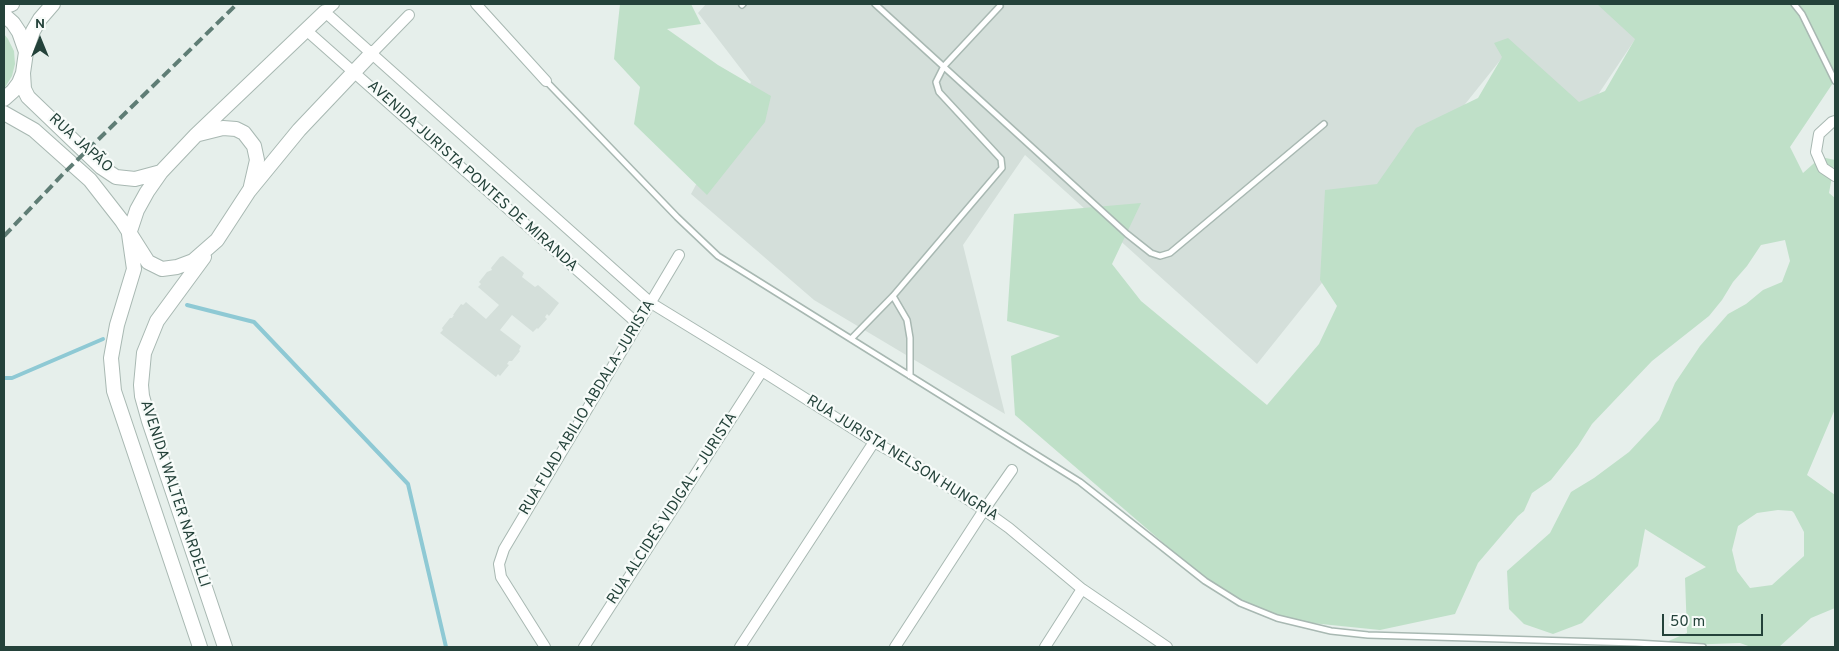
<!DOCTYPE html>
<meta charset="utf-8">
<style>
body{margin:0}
#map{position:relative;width:1839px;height:651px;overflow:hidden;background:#e6efeb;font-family:Overpass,sans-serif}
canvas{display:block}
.frame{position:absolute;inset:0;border:5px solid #24423a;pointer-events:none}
.north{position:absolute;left:15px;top:15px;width:50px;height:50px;-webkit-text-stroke:4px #f7fbf9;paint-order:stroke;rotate:0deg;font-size:14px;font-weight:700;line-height:20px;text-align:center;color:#24423a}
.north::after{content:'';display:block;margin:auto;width:18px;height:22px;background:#24423a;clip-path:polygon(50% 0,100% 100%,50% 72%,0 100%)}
.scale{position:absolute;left:1662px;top:614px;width:101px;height:22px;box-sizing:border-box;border:2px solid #24423a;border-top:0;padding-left:6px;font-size:15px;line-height:18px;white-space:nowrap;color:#24423a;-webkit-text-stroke:4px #f7fbf9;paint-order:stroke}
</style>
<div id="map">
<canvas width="1839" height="651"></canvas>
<div class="frame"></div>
<div class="north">N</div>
<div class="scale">50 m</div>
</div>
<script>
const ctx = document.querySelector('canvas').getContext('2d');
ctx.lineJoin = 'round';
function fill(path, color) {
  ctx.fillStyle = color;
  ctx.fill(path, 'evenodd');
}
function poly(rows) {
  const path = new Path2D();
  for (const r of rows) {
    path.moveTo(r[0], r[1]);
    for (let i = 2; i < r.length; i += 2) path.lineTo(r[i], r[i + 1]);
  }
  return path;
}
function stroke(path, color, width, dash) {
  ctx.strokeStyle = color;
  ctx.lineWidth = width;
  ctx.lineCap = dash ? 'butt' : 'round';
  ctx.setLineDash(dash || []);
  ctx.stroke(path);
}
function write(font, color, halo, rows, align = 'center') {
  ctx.font = font + ' Overpass,sans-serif';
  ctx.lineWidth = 4.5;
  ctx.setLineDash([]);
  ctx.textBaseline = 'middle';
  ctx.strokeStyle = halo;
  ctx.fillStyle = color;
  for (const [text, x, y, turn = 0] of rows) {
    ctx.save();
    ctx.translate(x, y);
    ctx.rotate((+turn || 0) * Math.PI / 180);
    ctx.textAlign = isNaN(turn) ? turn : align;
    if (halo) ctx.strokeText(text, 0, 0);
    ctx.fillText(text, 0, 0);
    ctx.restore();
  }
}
fill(poly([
 [706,4,1619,4,1644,26,1581,120,1506,53,1257,364,1025,155,963,245,1005,414,814,300,691,194,751,82,698,13],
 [503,256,524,273,522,277,535,287,538,285,559,303,549,316,547,314,545,317,547,319,538,329,537,328,533,332,512,315,500,330,521,346,519,350,520,351,512,361,509,361,507,364,509,365,500,376,498,374,496,377,440,333,443,330,442,328,450,318,452,318,454,315,453,315,461,304,463,305,466,302,486,319,499,305,478,287,481,284,479,282,487,272,492,270,491,268,500,257]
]), '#d4dfda');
fill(poly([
 [620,4,691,4,701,24,667,29,718,65,771,96,765,122,707,195,634,124,640,87,614,59],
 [1597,4,1835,4,1835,80,1790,147,1803,173,1821,157,1835,160,1829,193,1835,198,1835,409,1807,475,1835,495,1835,608,1811,618,1779,647,1751,647,1740,643,1657,646,1687,633,1685,578,1706,567,1645,529,1638,566,1582,623,1553,634,1524,624,1509,609,1507,571,1550,533,1571,492,1594,478,1629,452,1659,420,1675,383,1700,346,1728,314,1746,304,1763,290,1782,282,1790,261,1785,240,1761,245,1747,266,1733,282,1722,300,1709,316,1652,361,1592,424,1578,446,1551,480,1532,493,1524,511,1518,516,1478,563,1455,614,1380,630,1282,620,1226,597,1015,415,1011,356,1060,336,1007,321,1014,214,1141,203,1112,264,1141,301,1267,405,1319,344,1337,306,1320,280,1325,190,1377,184,1416,128,1478,98,1502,57,1494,43,1508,38,1579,102,1605,91,1635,39],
 [1778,510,1792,511,1794,513,1804,532,1804,556,1772,585,1750,588,1737,571,1732,550,1738,526,1757,513],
 [4,34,8,39,14,51,15,64,12,76,4,89]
]), '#bfe0c8');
stroke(poly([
 [187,305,254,322,408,484,446,647],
 [4,378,12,378,103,339]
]), '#8ec9d4', 4);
const service = poly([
 [875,4,1127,234,1151,253,1160,256,1170,253,1324,124],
 [1794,4,1802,14,1835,81],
 [742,5,743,4],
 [546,81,677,217,718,256,1080,482,1205,581,1240,603,1277,618,1331,631,1368,635,1636,643,1703,647],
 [893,296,907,320,910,338,910,376],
 [851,339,893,296,1002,168,1001,159,939,92,936,82,944,66,1000,6]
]);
const minor = poly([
 [334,4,325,12,651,303,762,371,874,442,914,464,984,510,1009,528,1082,589,1167,647],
 [476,4,546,81],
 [306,30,638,324],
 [372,53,409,15],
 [1835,121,1832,122,1819,134,1816,152,1823,168,1835,176],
 [545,647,501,577,499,564,504,549,679,255],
 [584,647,762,371],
 [740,647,874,442],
 [895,647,984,510,1012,470],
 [1045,647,1082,589]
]);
const tertiary = poly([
 [4,7,12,4],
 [4,15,13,23,19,32,26,52,23,73,19,83,13,91,4,99],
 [26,51,33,31,40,19,53,4],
 [23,73,24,89,28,97,101,167,116,177,135,179,161,172],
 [4,113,34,130,90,180,122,221,148,262,162,269,177,267,193,261,217,240,249,191,299,130,372,53],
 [199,134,223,128,236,129,244,133,254,146,257,160,251,186],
 [204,257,157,321,144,353,141,385,142,396,149,421,225,647],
 [200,647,114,391,111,358,117,325,134,269,129,234,137,210,147,192,161,172,196,135,325,12]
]);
stroke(service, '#a8b8b2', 8);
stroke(minor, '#a8b8b2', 12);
stroke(tertiary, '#a8b8b2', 16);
stroke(service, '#fff', 5);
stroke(minor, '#fff', 10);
stroke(tertiary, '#fff', 14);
stroke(poly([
 [4,236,65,172,237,4]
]), '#5f7d75', 4, [10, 5]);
write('15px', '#24423a', '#f7fbf9', [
 ["RUA JAPÃO",80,144,42],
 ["AVENIDA JURISTA PONTES DE MIRANDA",472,177,42],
 ["RUA FUAD ABILIO ABDALA-JURISTA",588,408,-59],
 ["RUA JURISTA NELSON HUNGRIA",902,459,32],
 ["AVENIDA WALTER NARDELLI",174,494,72],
 ["RUA ALCIDES VIDIGAL - JURISTA",673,509,-57]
]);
</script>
